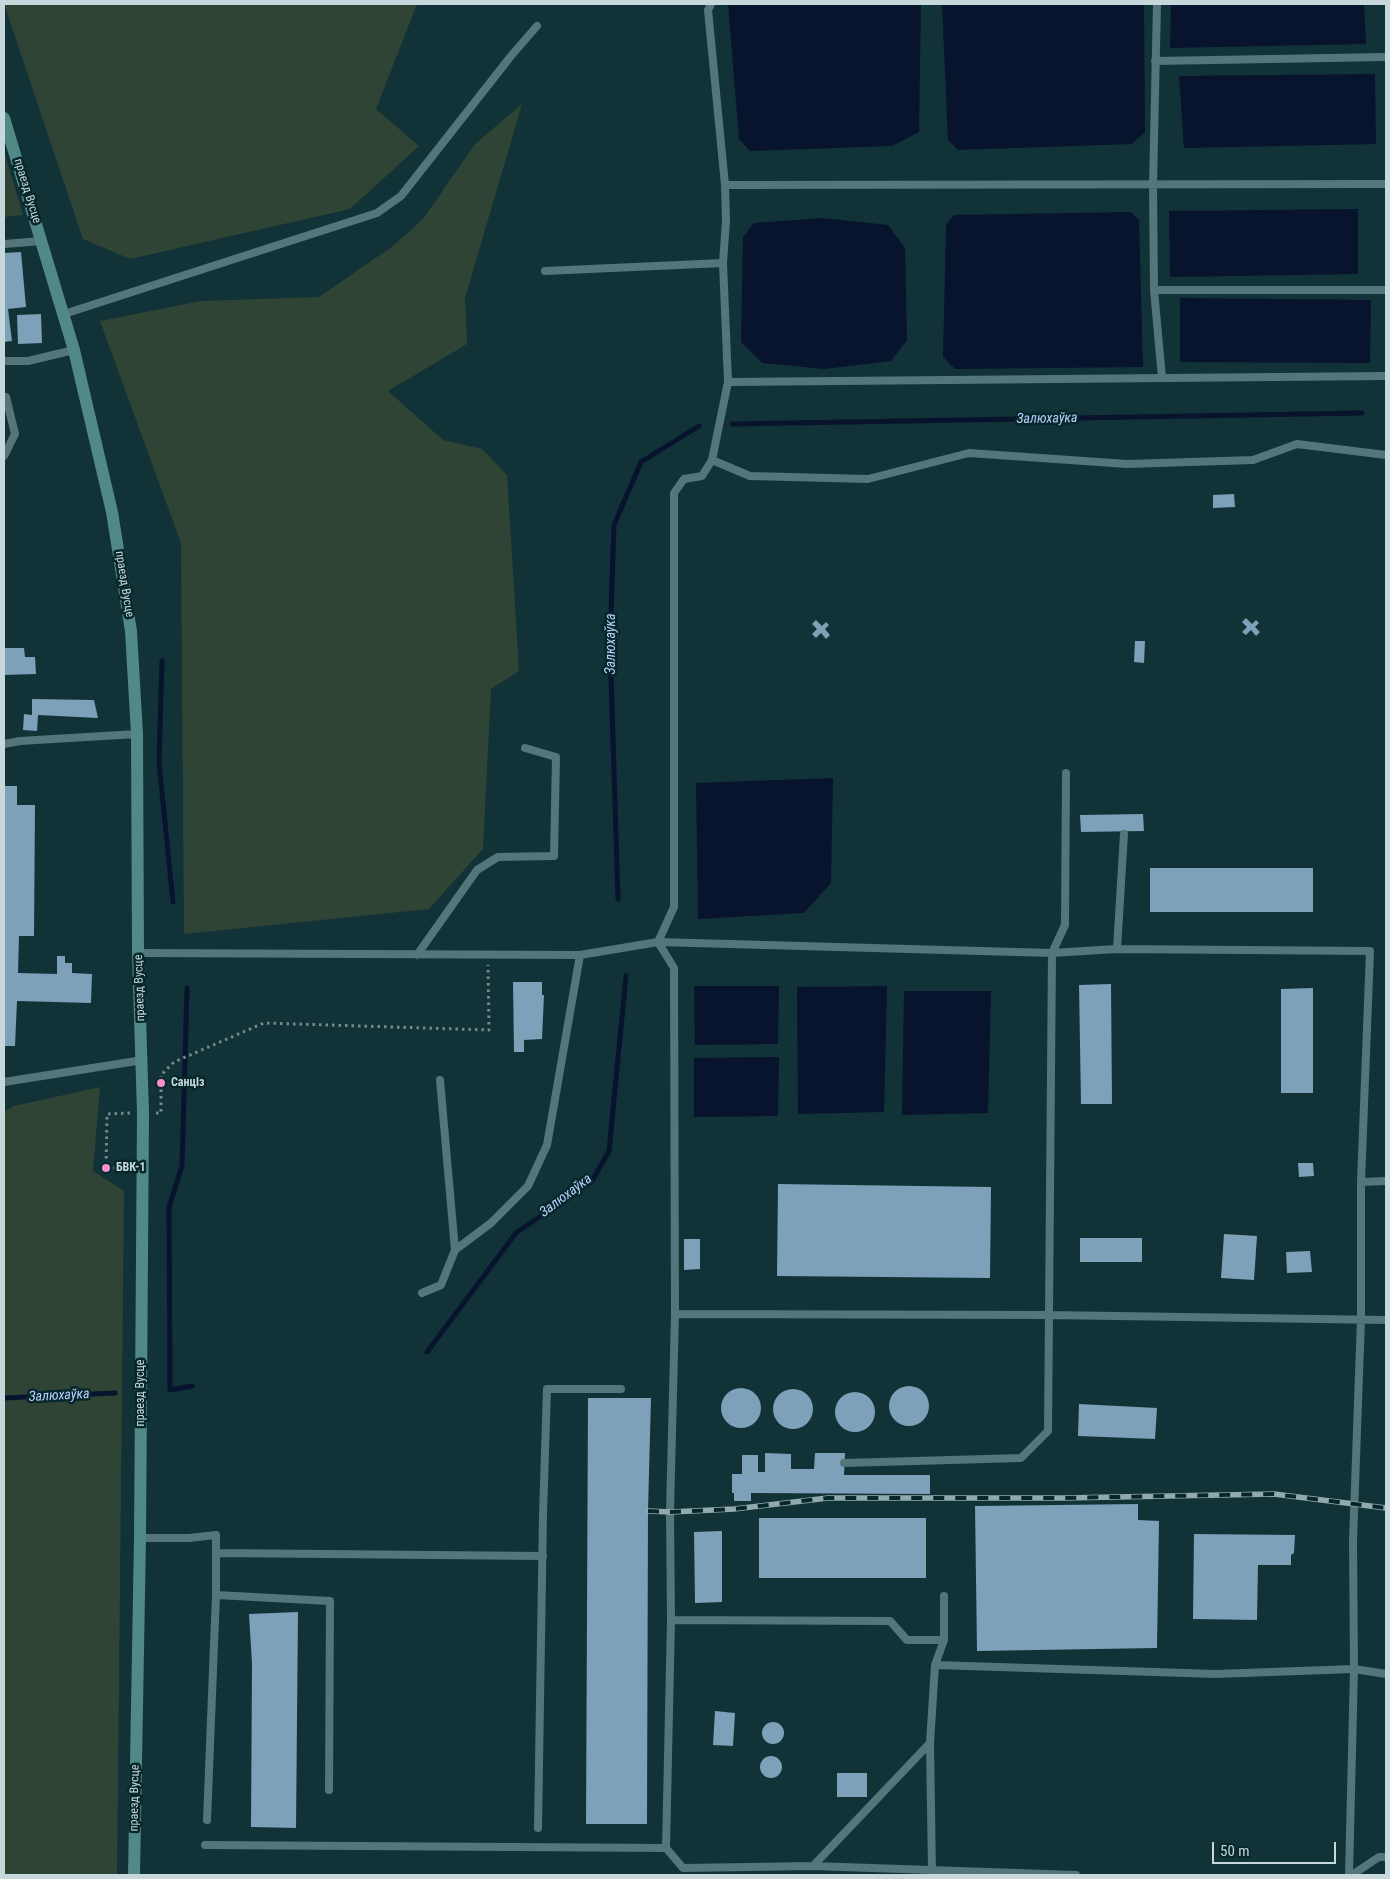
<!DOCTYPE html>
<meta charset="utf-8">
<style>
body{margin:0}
#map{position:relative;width:1390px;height:1879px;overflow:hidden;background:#113237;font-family:"Roboto Condensed",sans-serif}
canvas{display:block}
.frame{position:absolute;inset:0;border:5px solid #c6d8db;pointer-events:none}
.scale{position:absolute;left:1212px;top:1842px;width:124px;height:22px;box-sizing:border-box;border:2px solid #c6d8db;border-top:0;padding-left:6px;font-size:15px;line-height:18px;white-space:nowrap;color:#c6d8db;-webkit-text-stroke:4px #06282d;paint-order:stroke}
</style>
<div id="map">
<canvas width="1390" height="1879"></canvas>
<div class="frame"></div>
<div class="scale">50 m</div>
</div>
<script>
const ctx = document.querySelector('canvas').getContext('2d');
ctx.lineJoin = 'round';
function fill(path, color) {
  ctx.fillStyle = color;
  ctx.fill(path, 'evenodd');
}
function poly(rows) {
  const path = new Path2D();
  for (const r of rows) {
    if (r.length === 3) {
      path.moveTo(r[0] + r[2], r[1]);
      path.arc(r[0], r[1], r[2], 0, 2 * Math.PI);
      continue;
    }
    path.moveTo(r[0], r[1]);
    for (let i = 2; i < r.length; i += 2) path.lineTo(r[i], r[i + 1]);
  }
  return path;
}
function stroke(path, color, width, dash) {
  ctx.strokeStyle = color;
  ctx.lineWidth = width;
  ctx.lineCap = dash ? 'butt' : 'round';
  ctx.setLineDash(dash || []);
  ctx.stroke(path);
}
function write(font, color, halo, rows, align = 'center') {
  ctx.font = font + ' "Roboto Condensed",sans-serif';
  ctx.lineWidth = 5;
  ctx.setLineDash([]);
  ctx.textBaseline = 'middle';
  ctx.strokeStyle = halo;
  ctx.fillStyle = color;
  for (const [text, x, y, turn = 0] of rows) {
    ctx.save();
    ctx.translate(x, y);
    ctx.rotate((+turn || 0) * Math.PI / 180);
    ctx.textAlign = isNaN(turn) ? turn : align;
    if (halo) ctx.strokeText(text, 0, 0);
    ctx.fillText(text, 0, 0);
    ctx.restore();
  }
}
fill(poly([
 [4,4,417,4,376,109,419,146,350,209,130,259,83,239],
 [522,104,465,298,467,344,388,391,443,440,482,449,507,475,519,671,491,689,483,849,429,909,184,934,181,543,100,321,201,301,319,297,393,246,423,219,475,144],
 [4,151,23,215,4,217],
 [100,1087,93,1171,124,1191,117,1875,4,1875,4,1112,14,1106]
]), '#304435');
fill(poly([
 [728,4,921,4,919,132,892,146,750,151,739,139],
 [942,4,1144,4,1145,132,1132,144,958,150,948,140],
 [1171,4,1364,4,1366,44,1170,48],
 [1375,74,1376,144,1184,148,1179,76],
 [1358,209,1358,274,1170,277,1169,211],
 [1131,212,1139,220,1143,367,955,369,943,357,946,225,954,215],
 [822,218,888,225,905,248,907,340,891,361,824,369,762,363,741,342,743,237,754,223],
 [1180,298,1371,300,1370,363,1180,362],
 [833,778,831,883,804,913,698,919,696,783],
 [694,986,779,986,778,1044,695,1045],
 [887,986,884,1112,798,1114,797,987],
 [904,991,991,991,988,1113,902,1115],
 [779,1057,778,1116,694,1117,694,1058]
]), '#08142d');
stroke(poly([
 [732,424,1362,413],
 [162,661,159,762,173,902],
 [618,899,610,642,614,525,641,462,699,426],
 [187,988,182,1166,169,1207,170,1390,192,1386],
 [427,1352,516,1233,592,1181,609,1151,626,976],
 [4,1398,115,1393]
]), '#08142d', 5);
fill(poly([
 [21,252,26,307,8,309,12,341,4,342,4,253],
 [41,314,42,343,18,344,17,315],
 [1234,494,1235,507,1213,508,1213,495],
 [1246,618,1252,624,1256,620,1259,623,1255,627,1260,632,1256,636,1251,630,1246,635,1242,632,1247,627,1242,622],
 [816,620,822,626,826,622,829,625,825,629,830,635,826,639,821,633,816,638,812,634,817,629,812,624],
 [1135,641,1145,641,1144,663,1134,662],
 [4,648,24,648,25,657,35,657,36,674,4,675],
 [32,699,94,700,98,718,38,715,37,731,23,730,24,714,32,715],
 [4,786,17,786,17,805,35,805,34,936,19,936,18,973,57,974,57,956,65,956,65,963,72,963,72,973,92,974,91,1003,17,1001,15,1046,4,1046],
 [1143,814,1144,831,1081,832,1080,815],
 [1150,868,1313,868,1313,912,1150,912],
 [513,982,542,982,542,995,544,995,542,1039,524,1040,524,1052,514,1052],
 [1111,984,1112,1104,1081,1104,1079,985],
 [1313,988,1313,1093,1281,1093,1281,989],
 [1298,1163,1313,1163,1314,1176,1299,1177],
 [778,1184,991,1187,990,1278,777,1276],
 [1224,1234,1257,1236,1254,1280,1221,1278],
 [1080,1238,1142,1238,1142,1262,1080,1262],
 [684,1239,700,1239,700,1269,684,1270],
 [1310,1251,1312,1272,1287,1273,1286,1252],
 [909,1406,20],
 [741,1408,20],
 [793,1409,20],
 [855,1412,20],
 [588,1398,651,1398,648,1511,647,1824,586,1824],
 [1079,1404,1157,1408,1155,1439,1078,1436],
 [765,1453,791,1454,791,1469,814,1469,815,1453,845,1453,844,1475,930,1475,930,1494,751,1493,751,1501,734,1501,734,1493,732,1493,732,1474,742,1474,742,1455,758,1455,758,1472,765,1472],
 [1138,1504,1138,1520,1159,1521,1157,1648,977,1651,975,1506],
 [759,1518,926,1518,926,1578,759,1578],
 [722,1531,722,1602,695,1603,694,1532],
 [1194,1534,1295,1535,1294,1553,1291,1555,1291,1565,1258,1565,1257,1620,1193,1619],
 [298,1612,296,1828,251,1827,252,1664,249,1614],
 [715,1711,735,1713,733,1746,713,1745],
 [773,1733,11],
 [771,1767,11],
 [837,1773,867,1773,867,1797,837,1797]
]), '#7ca1b8');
stroke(poly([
 [130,1113,107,1114,106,1168,130,1168],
 [156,1113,161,1113,161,1075,174,1062,264,1023,489,1030,488,965]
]), '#728b8f', 3, [2.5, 4]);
stroke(poly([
 [1157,4,1153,185,1154,290,1162,378],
 [1155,61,1386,57],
 [725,185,1386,184],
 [4,244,42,241],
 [545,271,723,263],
 [1154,290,1386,290],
 [64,314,377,213,401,196,511,56,537,26],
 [4,361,28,361,74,350],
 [728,382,1386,376],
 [4,397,6,397,15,434,4,456],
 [712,460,750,476,868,479,969,453,1127,464,1253,460,1297,444,1386,455],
 [4,744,20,741,137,734],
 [1117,949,1124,834],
 [138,953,580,955,658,942,1052,953,1117,949,1370,951,1361,1182,1361,1319,1353,1541,1354,1669,1349,1875],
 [417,955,477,870,498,857,554,856,556,757,525,748],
 [4,1082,143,1060],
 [1361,1182,1386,1181],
 [455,1250,491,1223,528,1186,547,1145,580,955],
 [422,1293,441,1285,455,1250,440,1080],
 [675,1314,1049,1315,1386,1320],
 [844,1463,1021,1458,1048,1431,1052,953,1065,925,1066,773],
 [140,1538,189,1538,216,1535,216,1595],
 [217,1553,543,1556],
 [671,1620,890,1621,907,1640,944,1640],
 [935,1665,1216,1674,1354,1669,1386,1674],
 [207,1820,216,1595,330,1601,329,1790],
 [538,1828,543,1514,547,1389,621,1389],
 [205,1845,666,1848,683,1868,813,1866,1076,1875],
 [666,1848,671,1620,670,1512,675,1314,674,968,658,942,674,907,674,493,684,479,702,476,712,460,728,382,723,263,726,220,725,185,708,10,711,4],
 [813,1866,930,1743],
 [932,1873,930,1743,935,1665,944,1640,944,1596],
 [1352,1875,1379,1857,1386,1857]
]), '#54767a', 8);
stroke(poly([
 [4,118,74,350,112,512,131,631,137,734,138,953,143,1113,140,1538,134,1875]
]), '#518986', 12);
const rail = poly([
 [648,1511,670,1512,734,1509,828,1498,1063,1498,1274,1494,1386,1508]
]);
stroke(rail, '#93aaad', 5.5);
stroke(rail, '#06282d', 4, [11]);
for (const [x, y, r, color] of [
 [161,1083,5,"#f890cc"],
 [106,1168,5,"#f890cc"]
]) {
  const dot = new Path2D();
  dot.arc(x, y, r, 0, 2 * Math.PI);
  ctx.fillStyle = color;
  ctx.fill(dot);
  stroke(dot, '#06282d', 2);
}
write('12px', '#c6d8db', '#06282d', [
 ["праезд Вусце",27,191,73],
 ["праезд Вусце",124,584,81],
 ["праезд Вусце",140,988,-92],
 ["праезд Вусце",141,1393,-90],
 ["праезд Вусце",135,1798,-89]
]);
write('bold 12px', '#c6d8db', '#06282d', [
 ["Санціз",171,1083],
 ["БВК-1",116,1168]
], 'left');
write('italic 14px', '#b9d1fc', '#06282d', [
 ["Залюхаўка",1047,419,-1],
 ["Залюхаўка",611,644,-90],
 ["Залюхаўка",566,1196,-37],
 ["Залюхаўка",59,1396,-3]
]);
</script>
